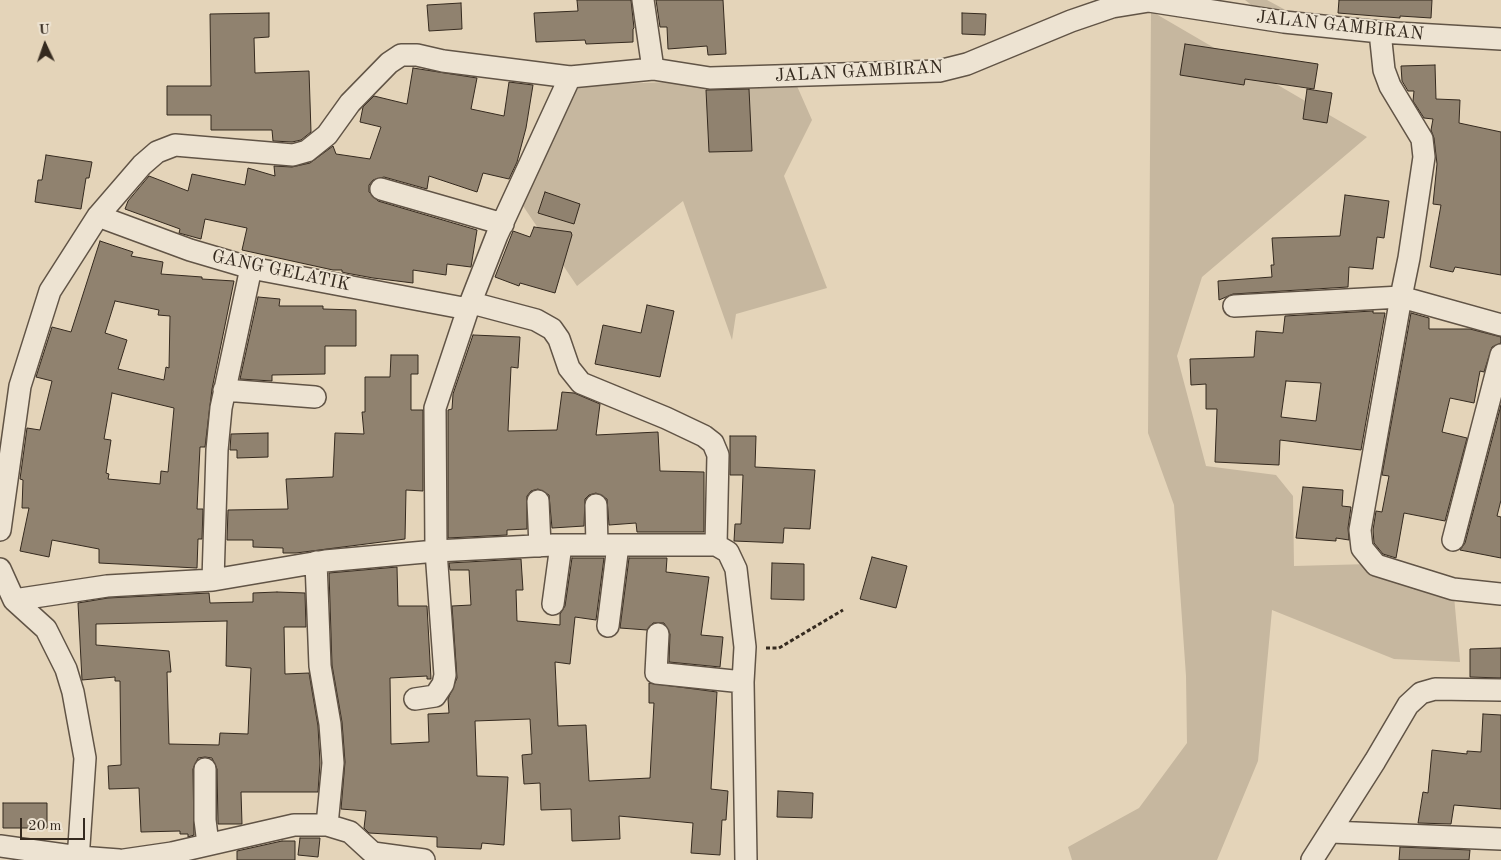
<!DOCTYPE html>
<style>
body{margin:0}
#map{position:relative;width:1501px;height:860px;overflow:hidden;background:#e4d4b9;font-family:"Old Standard TT",serif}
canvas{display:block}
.north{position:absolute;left:20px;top:20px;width:50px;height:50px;-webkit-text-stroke:4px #ede3d2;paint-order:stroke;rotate:357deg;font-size:14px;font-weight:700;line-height:20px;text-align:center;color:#352a1f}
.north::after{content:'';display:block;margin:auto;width:18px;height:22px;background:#352a1f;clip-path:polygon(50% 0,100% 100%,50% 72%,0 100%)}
.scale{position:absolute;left:20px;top:818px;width:65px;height:22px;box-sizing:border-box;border:2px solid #352a1f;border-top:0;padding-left:6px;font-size:15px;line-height:18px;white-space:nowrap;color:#352a1f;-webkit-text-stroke:4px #ede3d2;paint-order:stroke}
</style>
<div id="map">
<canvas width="1501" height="860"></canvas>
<div class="north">U</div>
<div class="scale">20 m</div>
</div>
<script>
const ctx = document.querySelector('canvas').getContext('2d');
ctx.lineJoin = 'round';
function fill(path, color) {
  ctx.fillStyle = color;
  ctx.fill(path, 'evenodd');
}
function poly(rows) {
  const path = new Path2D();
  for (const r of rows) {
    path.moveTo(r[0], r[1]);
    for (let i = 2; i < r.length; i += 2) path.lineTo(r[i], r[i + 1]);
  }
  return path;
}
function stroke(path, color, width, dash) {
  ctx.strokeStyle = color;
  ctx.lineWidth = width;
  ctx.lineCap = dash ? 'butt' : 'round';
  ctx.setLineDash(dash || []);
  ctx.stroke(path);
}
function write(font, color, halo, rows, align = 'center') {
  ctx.font = font + ' "Old Standard TT",serif';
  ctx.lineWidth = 4;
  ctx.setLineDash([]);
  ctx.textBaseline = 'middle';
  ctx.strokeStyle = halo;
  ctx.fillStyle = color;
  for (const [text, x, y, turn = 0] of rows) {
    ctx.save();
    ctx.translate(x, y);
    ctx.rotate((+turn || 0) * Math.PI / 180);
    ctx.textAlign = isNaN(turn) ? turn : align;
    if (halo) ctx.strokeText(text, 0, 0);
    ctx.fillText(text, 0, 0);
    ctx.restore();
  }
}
fill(poly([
 [1245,0,1267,0,1293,14,1263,14],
 [1151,11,1367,137,1202,277,1177,356,1206,466,1276,475,1293,496,1294,566,1370,564,1454,596,1460,662,1394,659,1272,610,1258,761,1217,860,1072,860,1068,847,1139,808,1187,743,1186,676,1174,505,1148,433],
 [793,77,812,120,784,176,827,288,736,314,732,340,683,201,577,286,515,194,567,86]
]), '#c6b79f');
const building = poly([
 [577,0,631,0,634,28,633,29,633,42,586,44,585,40,536,42,534,13,578,11,577,0],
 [656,0,723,0,726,54,708,55,707,46,668,49,667,27,660,27,656,0],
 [1339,0,1432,0,1431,18,1400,16,1400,18,1338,13,1339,0],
 [461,3,462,29,429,31,427,5,461,3],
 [269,13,269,37,254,38,255,73,309,71,311,132,301,140,292,142,273,141,272,130,211,130,211,115,167,115,167,86,211,86,210,14,269,13],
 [962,13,986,14,985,35,962,34,962,13],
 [1185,44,1318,64,1314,89,1245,79,1244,85,1180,75,1185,44],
 [1435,65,1436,99,1460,100,1459,123,1501,132,1501,275,1455,267,1453,272,1430,267,1441,205,1433,204,1437,164,1434,138,1431,130,1433,119,1424,118,1413,101,1414,91,1408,91,1402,81,1401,66,1435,65],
 [413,68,477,78,471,109,504,116,509,82,533,85,526,128,517,162,509,179,483,173,477,192,429,176,427,189,384,177,373,180,369,185,369,192,378,201,477,230,471,267,447,264,446,275,413,270,413,283,373,278,346,273,342,272,342,270,333,270,242,250,247,228,205,219,201,239,179,233,180,229,125,209,128,201,149,176,188,191,192,174,245,185,248,168,275,176,274,166,292,167,310,163,333,146,336,154,370,159,381,127,360,122,363,107,374,96,407,104,413,68],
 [749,89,752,151,709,152,706,90,749,89],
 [1307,89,1332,93,1327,123,1303,119,1307,89],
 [46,155,92,162,89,178,86,178,81,209,35,202,38,180,42,180,46,155],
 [545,192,580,204,574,224,538,213,545,192],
 [1345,195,1389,201,1384,238,1377,237,1373,269,1349,267,1348,287,1233,294,1219,300,1218,281,1272,277,1271,265,1274,265,1272,238,1340,236,1345,195],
 [534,227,571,232,572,235,555,293,520,283,519,286,495,277,513,231,530,237,534,227],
 [100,241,133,252,131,256,163,262,161,274,202,277,202,279,234,281,212,389,205,447,200,447,197,509,203,509,202,539,198,539,197,568,99,563,99,549,52,540,49,557,20,551,29,508,22,508,23,480,20,479,27,428,40,430,52,381,36,377,52,327,71,332,100,241],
 [115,301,159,310,158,315,170,316,169,368,166,367,164,380,118,369,127,340,105,333,115,301],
 [112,393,174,408,168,472,161,471,160,484,108,479,109,474,106,473,111,440,104,439,112,393],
 [258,297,280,299,279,306,323,306,323,309,356,310,356,346,325,346,325,374,272,375,272,381,240,379,258,297],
 [647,305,674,311,660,377,595,364,603,325,641,333,647,305],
 [1373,311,1373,313,1385,313,1361,450,1280,440,1279,465,1215,462,1217,409,1206,409,1206,384,1191,385,1190,359,1254,357,1256,331,1283,333,1285,316,1373,311],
 [1286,381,1321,383,1316,421,1281,417,1286,381],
 [1411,313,1429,318,1429,329,1470,329,1501,337,1501,343,1492,347,1484,372,1480,371,1474,403,1450,398,1442,432,1467,438,1445,521,1404,513,1396,558,1383,554,1374,543,1373,530,1376,511,1382,512,1389,476,1382,475,1411,313],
 [473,335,520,337,518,368,511,367,508,431,557,430,562,392,574,393,600,404,596,435,658,432,660,471,704,472,704,532,637,532,636,523,609,525,607,499,596,493,589,495,585,499,584,526,552,528,549,495,538,489,531,491,527,496,527,529,507,530,507,535,448,538,448,410,452,409,453,394,473,335],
 [391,355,418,355,418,374,411,374,411,410,423,410,423,491,406,490,405,539,296,553,283,553,283,548,253,547,253,540,227,540,228,510,288,509,286,479,333,477,335,433,364,434,362,412,365,412,365,377,390,377,391,355],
 [1501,405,1501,500,1497,516,1501,517,1501,558,1460,550,1465,543,1501,405],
 [268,433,268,457,237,458,237,450,230,450,231,434,268,433],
 [730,436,756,436,755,467,815,470,810,529,784,528,783,543,734,541,735,524,741,524,743,475,730,475,730,436],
 [1303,487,1343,490,1342,506,1351,507,1348,528,1349,540,1336,538,1336,541,1296,538,1303,487],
 [872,557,907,566,896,608,860,599,872,557],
 [572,558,604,558,596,620,575,617,570,664,555,662,558,726,586,725,589,781,650,778,654,703,649,703,649,683,717,692,711,789,728,791,726,820,722,820,720,855,691,853,693,823,619,816,620,839,572,841,571,809,541,810,540,783,524,784,522,755,532,754,530,719,475,721,477,776,508,777,504,845,482,843,481,849,437,847,437,837,369,833,364,828,366,811,341,809,345,762,342,722,332,665,329,573,397,567,398,606,427,606,431,679,427,679,427,676,390,678,391,744,429,742,428,714,449,713,448,699,457,678,452,606,471,605,469,570,450,570,449,563,521,559,523,590,516,590,517,621,560,625,560,614,565,606,572,558],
 [629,558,667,558,666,572,709,577,701,635,723,637,720,667,669,662,670,634,664,623,653,623,647,630,620,628,629,558],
 [772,563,804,564,804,600,771,599,772,563],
 [277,592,305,593,306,627,284,627,285,674,309,673,318,726,320,763,318,792,241,792,242,824,218,824,217,769,212,758,205,757,198,758,193,769,194,835,188,837,188,834,180,834,180,831,141,832,139,788,109,789,108,766,121,765,120,681,115,681,115,677,82,680,78,603,108,598,209,593,210,603,253,602,253,593,277,592],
 [227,621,226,666,251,668,248,734,220,733,219,745,169,744,167,672,171,672,169,651,96,645,96,624,227,621],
 [1501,648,1501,678,1470,677,1470,649,1501,648],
 [1483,714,1501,715,1501,809,1454,805,1451,824,1418,823,1423,792,1428,793,1432,750,1467,754,1467,751,1481,752,1483,714],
 [778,791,813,793,812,818,777,817,778,791],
 [3,803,47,803,47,828,3,828,3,803],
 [300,838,320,838,318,857,298,855,300,838],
 [282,841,295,841,295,860,237,860,237,851,282,841],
 [1400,847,1470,850,1469,860,1399,860,1400,847]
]);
fill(building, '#90826f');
stroke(building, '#352a1f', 1);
const minor = poly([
 [643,0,653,69],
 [1380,32,1384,70,1390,86,1422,139,1424,157,1409,258,1401,297,1501,325],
 [381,189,503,224],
 [98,216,190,250,251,268,468,309],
 [472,303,536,320,552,329,559,339,569,368,581,383,666,418,704,436,713,443,718,455,716,545],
 [1234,306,1401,297,1360,530,1362,548,1376,565,1453,589,1501,594],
 [224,390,315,397],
 [538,501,540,546],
 [596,505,597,545],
 [0,530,20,386,50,291,98,216,142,165,157,152,175,145,293,155,307,151,327,135,350,103,389,63,401,55,417,55,443,61,570,77,653,69,710,78,939,71,967,64,1071,21,1112,7,1149,1,1284,22,1380,32,1501,39],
 [1453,540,1501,355],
 [316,562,320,666,330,724,333,763,327,825],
 [0,569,14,600,46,629,66,669,73,692,85,758,78,860],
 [213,580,217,450,221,408,251,268],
 [14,600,107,586,213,580,325,561,436,551,553,545,716,545,728,552,736,569,745,647,743,682,746,860],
 [553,604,561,545],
 [608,626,618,545],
 [658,634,656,673,743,682],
 [415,699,435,696,443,684,445,675,436,551,435,408,468,309,497,235,570,77],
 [205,769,205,820,208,844],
 [1331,832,1501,839],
 [0,846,79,857,119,860],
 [124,860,172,853,294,825,327,825,350,832,373,853,424,860],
 [1312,860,1375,761,1408,705,1421,693,1435,689,1501,690]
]);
stroke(minor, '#615446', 24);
stroke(poly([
 [766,648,779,648,843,610]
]), '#352a1f', 3, [4, 2.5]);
stroke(minor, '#ede3d2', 21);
write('18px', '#352a1f', '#ede3d2', [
 ["JALAN GAMBIRAN",1340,26,6],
 ["JALAN GAMBIRAN",859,72,-3],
 ["GANG GELATIK",281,271,12]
]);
</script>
